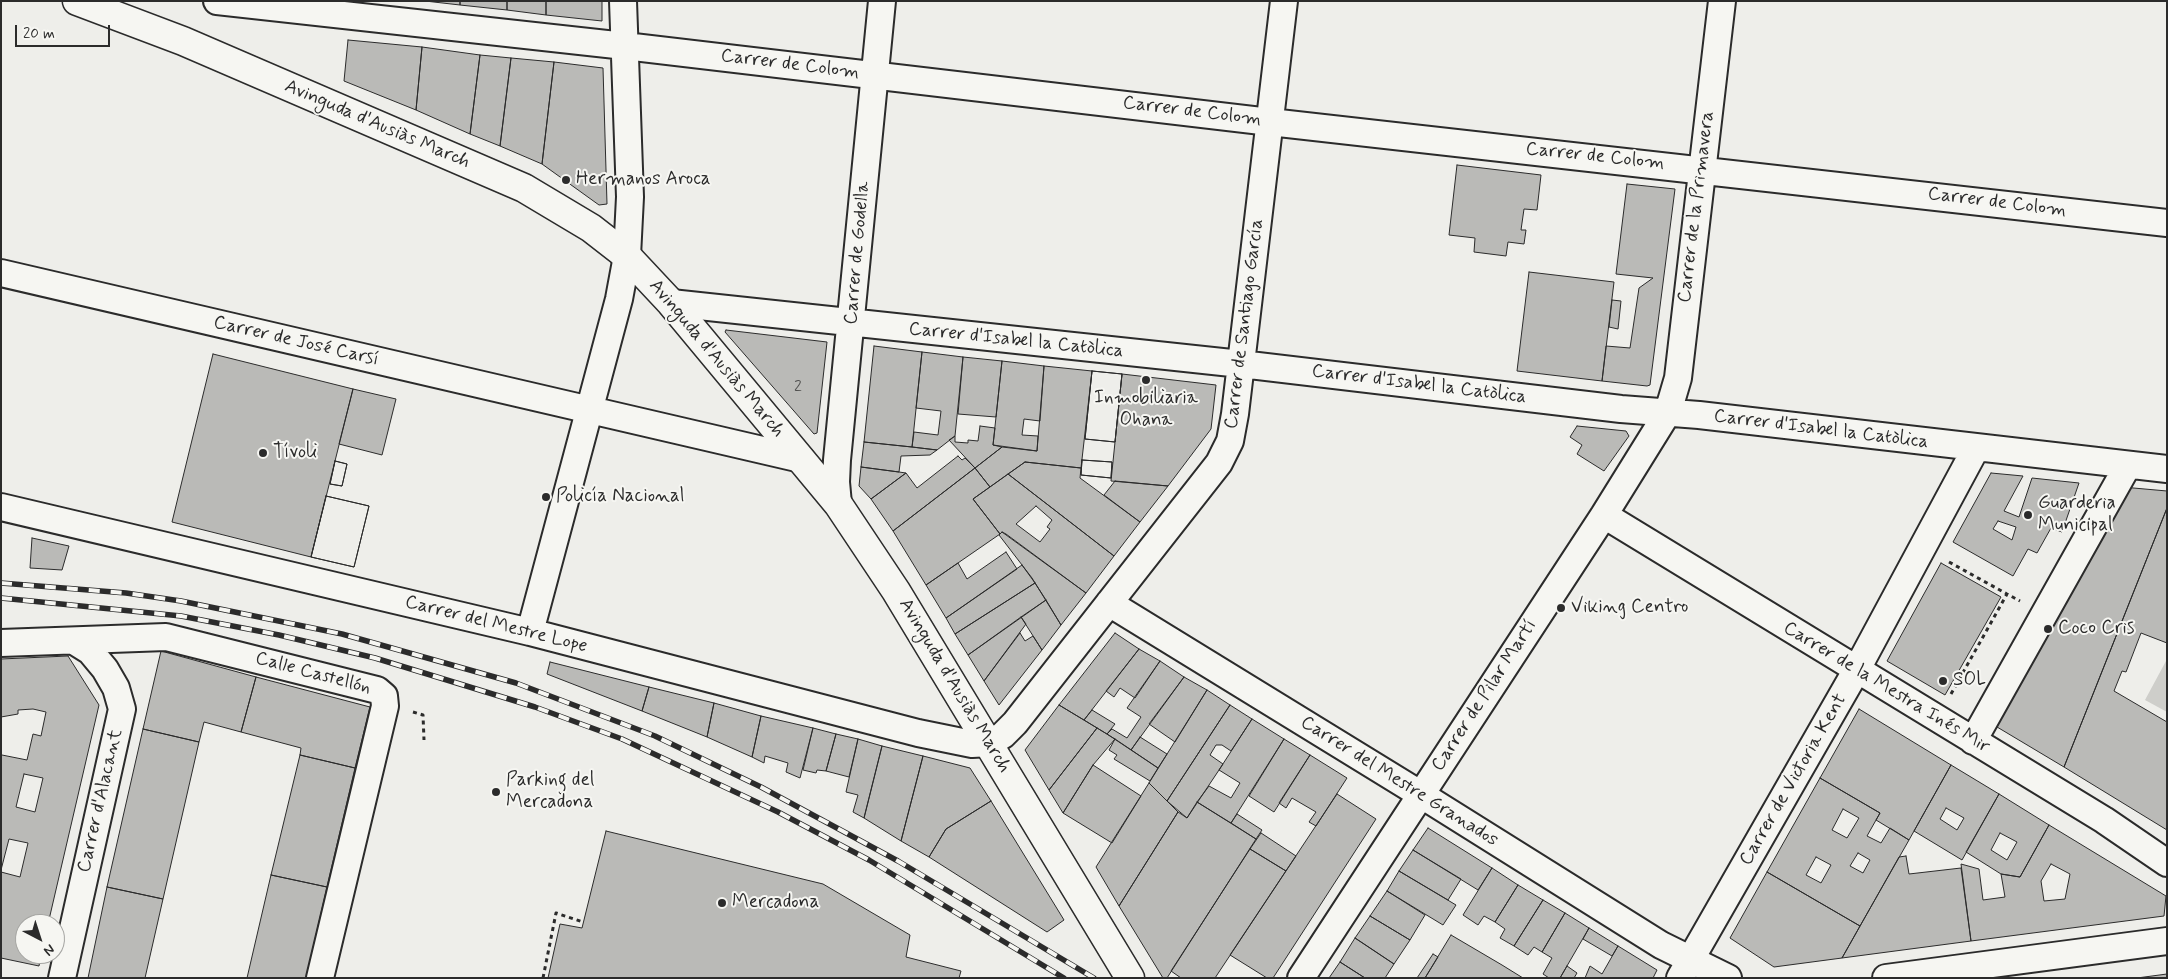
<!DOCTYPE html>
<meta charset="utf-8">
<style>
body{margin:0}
#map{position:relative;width:2168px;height:979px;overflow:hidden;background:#eeeeea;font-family:Mynerve,sans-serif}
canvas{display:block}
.frame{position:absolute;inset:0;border:2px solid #2b2b2b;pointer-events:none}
.north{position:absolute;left:15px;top:914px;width:50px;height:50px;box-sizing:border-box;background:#f6f6f2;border:1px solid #a5a5a2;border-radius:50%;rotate:140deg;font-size:14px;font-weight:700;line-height:20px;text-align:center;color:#2b2b2b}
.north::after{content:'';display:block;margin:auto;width:18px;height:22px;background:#2b2b2b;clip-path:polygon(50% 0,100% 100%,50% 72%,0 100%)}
.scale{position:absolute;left:15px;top:25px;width:95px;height:22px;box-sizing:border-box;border:2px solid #2b2b2b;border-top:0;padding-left:6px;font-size:15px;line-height:18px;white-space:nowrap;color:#2b2b2b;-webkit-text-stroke:4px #f6f6f2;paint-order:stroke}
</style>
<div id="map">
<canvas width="2168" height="979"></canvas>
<div class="frame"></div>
<div class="north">N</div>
<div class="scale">20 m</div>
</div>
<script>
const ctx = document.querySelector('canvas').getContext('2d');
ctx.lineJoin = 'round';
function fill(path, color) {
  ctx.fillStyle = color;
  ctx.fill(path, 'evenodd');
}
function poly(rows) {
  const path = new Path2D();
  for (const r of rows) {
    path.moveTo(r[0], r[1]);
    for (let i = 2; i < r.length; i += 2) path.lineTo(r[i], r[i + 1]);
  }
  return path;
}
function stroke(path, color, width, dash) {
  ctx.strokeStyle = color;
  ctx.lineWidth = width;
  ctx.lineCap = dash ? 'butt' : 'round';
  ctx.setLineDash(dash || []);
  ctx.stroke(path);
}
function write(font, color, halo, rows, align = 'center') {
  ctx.font = font + ' Mynerve,sans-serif';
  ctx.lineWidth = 4;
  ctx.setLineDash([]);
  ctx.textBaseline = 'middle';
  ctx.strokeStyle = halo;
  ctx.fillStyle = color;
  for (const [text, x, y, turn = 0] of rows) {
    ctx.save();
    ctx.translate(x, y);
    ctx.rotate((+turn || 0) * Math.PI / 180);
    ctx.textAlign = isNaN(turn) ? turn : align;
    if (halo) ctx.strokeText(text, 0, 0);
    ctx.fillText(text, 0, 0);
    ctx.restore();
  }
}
fill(poly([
 [2166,661,2167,661,2167,712,2145,700]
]), '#cececa');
const building = poly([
 [425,1,460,1,460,5,425,1],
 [460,1,507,1,507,10,460,5,460,1],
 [507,1,546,1,546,15,507,10,507,1],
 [546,1,602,1,602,21,546,15,546,1],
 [348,40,422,47,416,110,344,81,348,40],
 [422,47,480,55,470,134,416,110,422,47],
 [480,55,511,58,500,146,470,134,480,55],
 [511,58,554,62,542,164,500,146,511,58],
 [554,62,603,68,607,204,599,205,542,164,554,62],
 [1457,165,1541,175,1537,210,1524,209,1521,230,1526,230,1524,244,1508,242,1506,256,1474,252,1475,238,1449,235,1457,165],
 [1627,184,1675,189,1650,385,1647,386,1602,381,1606,346,1630,348,1639,288,1653,278,1616,274,1627,184],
 [1529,272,1614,282,1602,381,1517,371,1529,272],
 [1612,300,1621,301,1618,329,1609,327,1612,300],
 [726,330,827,342,817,433,814,434,725,332,726,330],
 [874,346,922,352,912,447,864,442,874,346],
 [922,352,963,357,955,436,937,450,912,447,914,432,938,435,941,411,916,408,922,352],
 [213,354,353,389,311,557,172,522,213,354],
 [963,357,1002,361,996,417,958,414,963,357],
 [1002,361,1044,366,1040,421,1024,419,1022,435,1038,436,1037,451,993,445,1002,361],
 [1044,366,1092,371,1081,468,1025,462,990,487,975,468,1002,447,1037,451,1044,366],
 [1092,371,1122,374,1115,442,1085,439,1092,371],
 [1092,371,1122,374,1115,442,1085,439,1092,371],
 [1122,374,1216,385,1211,429,1168,486,1111,481,1122,374],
 [353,389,396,399,382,455,339,444,353,389],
 [980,426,995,428,993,445,1002,447,975,468,949,440,955,436,955,442,968,443,968,440,978,441,980,426],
 [1577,426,1626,431,1629,436,1604,471,1577,454,1582,445,1570,437,1577,426],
 [864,442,912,447,937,450,930,455,901,456,899,472,861,467,864,442],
 [958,456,962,460,965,458,975,468,893,531,871,499,906,473,917,488,958,456],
 [1082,460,1112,462,1111,478,1081,475,1082,460],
 [1082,460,1112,462,1111,478,1081,475,1082,460],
 [335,461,347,464,342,486,330,484,335,461],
 [335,461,347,464,342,486,330,484,335,461],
 [1025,462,1081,468,1080,478,1140,522,1114,556,1008,474,1025,462],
 [861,467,899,472,906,473,871,499,859,486,861,467],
 [975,468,990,487,973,499,1000,534,926,585,893,531,975,468],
 [1991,473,2023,476,2004,511,2019,517,2032,478,2079,483,2062,532,2051,528,2037,553,2028,549,2013,576,1953,542,1991,473],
 [1998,521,2016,527,2012,540,1993,529,1998,521],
 [1008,474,1114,556,1086,593,1006,534,1002,532,1000,534,973,499,1008,474],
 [1036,506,1052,520,1047,527,1050,529,1040,542,1016,524,1036,506],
 [1115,481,1168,486,1140,522,1104,495,1115,481],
 [2111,486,2167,491,2167,508,2064,767,1982,718,2111,486],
 [326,496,369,506,354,567,311,557,326,496],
 [326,496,369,506,354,567,311,557,326,496],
 [2167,508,2167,643,2141,633,2126,672,2122,671,2114,691,2167,722,2167,830,2064,767,2167,508],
 [1002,532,1086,593,1061,625,1032,578,999,535,1002,532],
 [32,538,69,546,62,570,30,568,32,538],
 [1006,552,1017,569,946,618,926,585,958,563,967,579,1006,552],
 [1941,563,2001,597,1945,695,1887,661,1941,563],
 [1022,565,1035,583,955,634,946,618,1022,565],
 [1035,583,1046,600,968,655,955,634,1035,583],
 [1046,600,1061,625,1042,650,1021,617,1046,600],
 [1021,617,1026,624,984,681,968,655,1021,617],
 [1020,633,1025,641,1033,636,1042,650,999,705,984,681,1020,633],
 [1115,633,1139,649,1084,720,1059,705,1115,633],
 [1139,649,1160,661,1135,698,1120,688,1114,697,1106,691,1139,649],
 [161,651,256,677,241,732,204,722,199,742,143,729,161,651],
 [68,656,99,705,48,924,25,924,25,954,41,954,39,966,1,958,1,872,20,877,28,843,9,839,1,870,1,756,2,755,27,760,33,734,41,736,46,712,33,709,18,710,18,714,1,717,1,659,68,656],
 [24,774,43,778,35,812,16,807,24,774],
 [1160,661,1184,677,1131,750,1107,734,1112,729,1127,738,1141,717,1127,708,1160,661],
 [550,662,649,687,642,711,547,674,550,662],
 [256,677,370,707,355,768,300,755,301,748,241,732,256,677],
 [1184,677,1207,690,1175,742,1149,724,1184,677],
 [649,687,714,703,707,737,642,711,649,687],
 [1207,690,1230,705,1167,801,1149,783,1207,690],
 [714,703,761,716,752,757,707,737,714,703],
 [1059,705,1097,728,1049,790,1025,750,1059,705],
 [1230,705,1252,719,1231,751,1222,745,1216,745,1210,755,1223,764,1187,818,1167,801,1230,705],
 [1859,709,1951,765,1909,840,1876,820,1880,813,1820,778,1859,709],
 [1092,710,1115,724,1107,734,1084,720,1092,710],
 [761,716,813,728,800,778,786,772,788,763,765,756,764,763,752,757,761,716],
 [1252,719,1284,739,1231,823,1197,802,1209,786,1231,798,1240,783,1219,770,1252,719],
 [813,728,836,734,826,771,817,770,816,773,803,770,813,728],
 [1097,728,1115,739,1093,765,1063,813,1049,790,1097,728],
 [143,729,199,742,163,899,107,887,143,729],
 [836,734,858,739,849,777,826,771,836,734],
 [1140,737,1167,754,1158,768,1131,750,1140,737],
 [858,739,882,746,864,818,853,812,858,795,846,792,858,739],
 [1115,739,1158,768,1150,781,1114,759,1117,755,1109,750,1115,739],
 [1284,739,1310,755,1274,812,1249,796,1284,739],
 [882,746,923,756,901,841,864,818,882,746],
 [300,755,355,768,327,887,271,875,300,755],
 [1310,755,1347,778,1316,826,1309,822,1316,812,1292,798,1286,808,1279,803,1310,755],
 [923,756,970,768,991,801,946,829,929,857,901,841,923,756],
 [1093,765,1141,796,1112,843,1063,813,1093,765],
 [1951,765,1999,794,1962,860,1914,831,1951,765],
 [1946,808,1964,818,1957,830,1940,819,1946,808],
 [1820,778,1880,813,1867,836,1881,843,1890,828,1909,840,1860,926,1767,872,1820,778],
 [1843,809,1859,818,1847,838,1832,830,1843,809],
 [1858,853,1870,860,1863,873,1850,866,1858,853],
 [1816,857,1831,865,1821,883,1806,875,1816,857],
 [1149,783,1178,812,1119,906,1096,867,1149,783],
 [1337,794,1376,819,1273,978,1267,978,1230,955,1337,794],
 [1999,794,2049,825,2020,877,2001,874,1966,852,1999,794],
 [2000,833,2017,842,2007,860,1991,850,2000,833],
 [991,801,1064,920,1047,932,929,857,946,829,991,801],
 [1197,802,1256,839,1167,978,1163,978,1119,906,1178,812,1187,818,1197,802],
 [1237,814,1262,830,1256,839,1231,823,1237,814],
 [2049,825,2166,896,2164,916,1971,941,1961,864,1979,869,1983,900,2005,897,2001,874,2020,877,2049,825],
 [2051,864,2070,874,2065,899,2044,901,2041,881,2051,864],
 [1428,828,1492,868,1478,890,1413,850,1428,828],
 [606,831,823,884,910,935,906,957,961,971,959,978,548,978,560,924,582,928,606,831],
 [1261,833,1296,856,1286,871,1250,849,1261,833],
 [1250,849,1286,871,1215,978,1181,978,1171,971,1250,849],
 [1413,850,1461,879,1448,900,1399,871,1413,850],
 [1906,856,1909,874,1961,868,1971,941,1842,958,1899,857,1906,856],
 [1492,868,1518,885,1495,922,1484,916,1478,925,1463,915,1492,868],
 [1399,871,1456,905,1443,925,1387,891,1399,871],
 [1767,872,1860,926,1842,958,1774,967,1730,938,1767,872],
 [271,875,327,887,306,978,247,978,271,875],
 [1518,885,1543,900,1514,946,1500,938,1505,929,1495,922,1518,885],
 [107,887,163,899,145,978,88,978,107,887],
 [1387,891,1425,915,1410,940,1370,916,1387,891],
 [1543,900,1565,913,1542,952,1534,947,1528,955,1514,946,1543,900],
 [1565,913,1589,928,1560,978,1549,978,1543,974,1552,958,1542,952,1565,913],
 [1370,916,1410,940,1394,964,1355,938,1370,916],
 [1589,928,1618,946,1612,956,1583,939,1589,928],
 [1451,935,1502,965,1523,978,1425,978,1451,935],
 [1355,938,1394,964,1385,978,1365,978,1340,962,1355,938],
 [1618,946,1657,970,1653,978,1585,978,1590,966,1602,974,1618,946],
 [1433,954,1438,957,1425,978,1417,978,1433,954],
 [1340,962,1365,978,1329,978,1340,962],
 [1567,966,1577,973,1574,978,1560,978,1567,966],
 [2167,974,2167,978,2137,978,2167,974]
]);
fill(building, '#babab7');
stroke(building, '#2b2b2b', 1);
const street = poly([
 [217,1,625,46,1270,122,2167,223],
 [1,273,801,459],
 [671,303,1241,364,1621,409,1699,415,2167,469],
 [838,504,836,482,837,460,882,1],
 [1,507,530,632,918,733,972,744,990,743,1003,735,1015,723,1219,463,1230,441,1235,414,1284,1],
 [1604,515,2104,820,2167,863],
 [1109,603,1420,794,1661,945,1728,978],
 [530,632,619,299,627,256,630,197,623,1],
 [1,643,166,637,377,690,384,696,385,706,320,978],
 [1973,741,2128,465],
 [62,978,122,709,116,688,105,669,90,651,74,641],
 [1301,978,1604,515,1668,412,1678,378,1722,1],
 [1680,978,1856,671,1976,448],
 [1886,978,2167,941]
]);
const secondary = poly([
 [77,1,183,41,524,188,591,228,627,256,671,303,838,504,896,591,1130,978]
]);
stroke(street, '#2b2b2b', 30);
stroke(secondary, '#2b2b2b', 31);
stroke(poly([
 [1949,562,2007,594],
 [1951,694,2007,594,2020,601],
 [413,712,423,715,424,740],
 [543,978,556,913,583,922]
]), '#2b2b2b', 3, [4, 4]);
stroke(street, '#f6f6f2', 26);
stroke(secondary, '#f6f6f2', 28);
const rail = poly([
 [1,583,126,593,181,601,342,634,516,683,655,736,761,787,898,861,1094,978],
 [1,598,181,616,279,635,375,658,535,707,622,739,778,812,869,860,1064,978]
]);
stroke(rail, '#2b2b2b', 5.5);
stroke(rail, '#f6f6f2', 4, [11]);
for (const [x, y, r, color] of [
 [566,180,5,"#2b2b2b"],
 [1146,380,5,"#2b2b2b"],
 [263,453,5,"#2b2b2b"],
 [546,497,5,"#2b2b2b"],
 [2028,515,5,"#2b2b2b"],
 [1561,608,5,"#2b2b2b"],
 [2048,629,5,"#2b2b2b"],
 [1943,681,5,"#2b2b2b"],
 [496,792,5,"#2b2b2b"],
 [722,903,5,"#2b2b2b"]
]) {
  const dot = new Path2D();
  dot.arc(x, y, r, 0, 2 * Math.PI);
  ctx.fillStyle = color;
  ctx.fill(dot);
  stroke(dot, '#f6f6f2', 2);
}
write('16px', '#4f4f4e', null, [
 ["2",798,388]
]);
write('19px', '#2b2b2b', '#f6f6f2', [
 ["Carrer de Colom",790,65,7],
 ["Carrer de Colom",1192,112,7],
 ["Avinguda d'Ausiàs March",377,125,23],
 ["Carrer de Colom",1595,157,6],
 ["Carrer de Colom",1997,203,7],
 ["Carrer de la Primavera",1697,207,-83],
 ["Carrer de Godella",858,253,-85],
 ["Carrer de Santiago García",1245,324,-83],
 ["Carrer d'Isabel la Catòlica",1016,341,6],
 ["Carrer de José Carsí",296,342,13],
 ["Avinguda d'Ausiàs March",716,359,50],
 ["Carrer d'Isabel la Catòlica",1419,385,7],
 ["Carrer d'Isabel la Catòlica",1821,430,7],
 ["Carrer del Mestre Lope",496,625,14],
 ["Calle Castellón",313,674,15],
 ["Avinguda d'Ausiàs March",954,686,59],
 ["Carrer de la Mestra Inés Mir",1886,688,31],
 ["Carrer de Pilar Martí",1485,696,-57],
 ["Carrer de Victoria Kent",1794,780,-60],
 ["Carrer del Mestre Granados",1399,782,32],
 ["Carrer d'Alacant",101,801,-77]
]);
write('19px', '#2b2b2b', '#f6f6f2', [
 ["Hermanos Aroca",576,180],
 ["Inmobiliaria",1146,399,"center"],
 ["Ohana",1146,421,"center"],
 ["Tívoli",273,453],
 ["Policía Nacional",556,497],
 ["Guarderia",2038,504],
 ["Municipal",2038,526],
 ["Viking Centro",1571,608],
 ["Coco Cris",2058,629],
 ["SOL",1953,681],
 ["Parking del",506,781],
 ["Mercadona",506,803],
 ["Mercadona",732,903]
], 'left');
</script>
